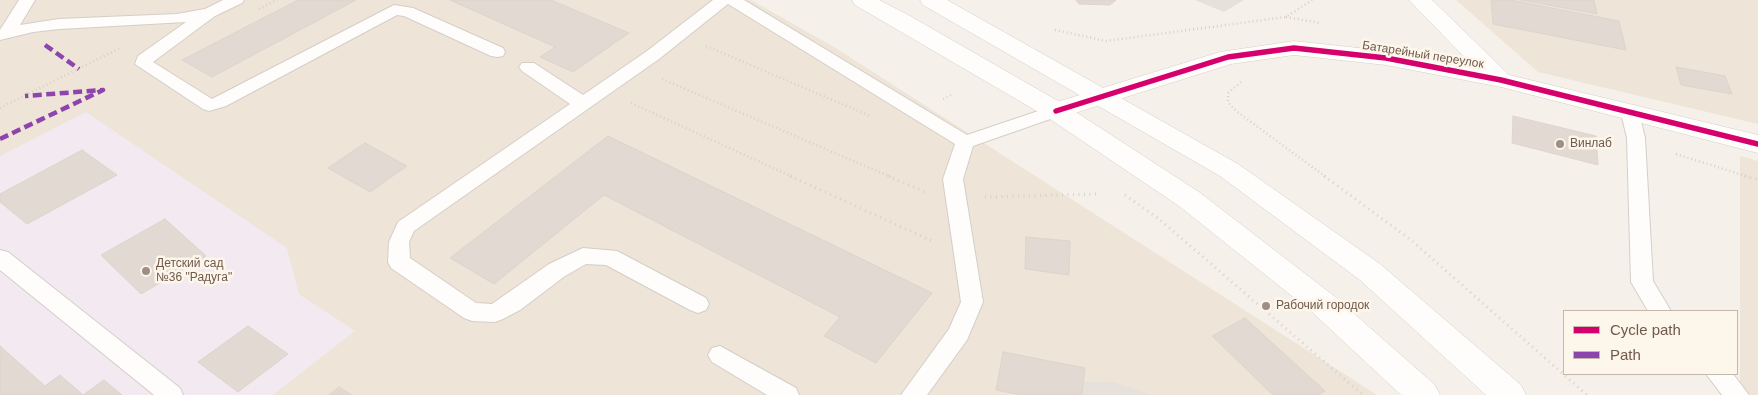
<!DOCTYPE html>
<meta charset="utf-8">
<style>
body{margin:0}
#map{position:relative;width:1758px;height:395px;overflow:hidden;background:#f5f1ea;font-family:Arial,sans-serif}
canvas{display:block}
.legend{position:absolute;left:1563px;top:310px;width:175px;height:65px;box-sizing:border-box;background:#fdf6eb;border:1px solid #c5b7ab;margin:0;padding:6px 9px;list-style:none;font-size:15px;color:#71594c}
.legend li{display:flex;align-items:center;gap:10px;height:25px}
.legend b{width:25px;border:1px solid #c5b7ab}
</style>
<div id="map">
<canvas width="1758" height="395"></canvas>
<ul class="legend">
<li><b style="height:6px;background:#d6006c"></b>Cycle path</li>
<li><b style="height:6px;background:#8e44ad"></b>Path</li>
</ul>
</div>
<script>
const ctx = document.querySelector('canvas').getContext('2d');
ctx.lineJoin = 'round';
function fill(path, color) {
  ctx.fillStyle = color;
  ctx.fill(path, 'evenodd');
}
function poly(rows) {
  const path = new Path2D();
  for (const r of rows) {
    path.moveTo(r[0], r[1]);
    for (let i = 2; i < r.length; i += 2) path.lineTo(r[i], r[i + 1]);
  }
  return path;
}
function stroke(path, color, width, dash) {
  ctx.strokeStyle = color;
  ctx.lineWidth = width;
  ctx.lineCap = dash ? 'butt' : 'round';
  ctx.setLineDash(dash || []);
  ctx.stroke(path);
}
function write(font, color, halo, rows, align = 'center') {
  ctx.font = font + ' Arial,sans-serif';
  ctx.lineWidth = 5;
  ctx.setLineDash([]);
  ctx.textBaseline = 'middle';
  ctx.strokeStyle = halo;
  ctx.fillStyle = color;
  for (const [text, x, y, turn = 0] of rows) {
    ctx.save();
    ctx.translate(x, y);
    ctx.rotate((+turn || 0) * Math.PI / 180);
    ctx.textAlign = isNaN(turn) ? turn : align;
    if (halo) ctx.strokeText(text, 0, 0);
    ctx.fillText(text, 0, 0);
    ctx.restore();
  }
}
fill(poly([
 [0,0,751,0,834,47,1377,395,0,395],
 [1456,0,1758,0,1758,124,1538,72],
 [1740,156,1758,161,1758,395,1740,395]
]), '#eee4d8');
fill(poly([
 [1195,0,1244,0,1224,12],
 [1035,382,1113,382,1152,395,1023,395]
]), '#e7e1db');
fill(poly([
 [86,112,287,248,299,294,355,331,273,395,0,395,0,156]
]), '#f2e9f1');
const building = poly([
 [298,0,356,0,212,77,182,60,298,0],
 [450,0,551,0,629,33,573,72,540,57,555,47,450,0],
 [1076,0,1116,0,1110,5,1079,4,1076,0],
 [1491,0,1511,0,1619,21,1626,50,1493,24,1491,0],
 [1521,0,1594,0,1597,14,1521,0],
 [1676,67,1725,76,1732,94,1681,85,1676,67],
 [1513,116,1596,136,1598,165,1512,143,1513,116],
 [608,136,932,293,876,363,824,336,840,317,604,195,494,284,450,258,608,136],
 [365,143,407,166,370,192,328,168,365,143],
 [82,150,117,175,27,224,0,202,0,194,82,150],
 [165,219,206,256,141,294,101,255,165,219],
 [1026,237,1070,241,1069,275,1025,269,1026,237],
 [1245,318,1325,391,1319,395,1273,395,1212,336,1245,318],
 [248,326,288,354,238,392,198,362,248,326],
 [0,346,45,386,60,375,83,395,104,380,122,395,0,395,0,346],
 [1003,352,1085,368,1082,395,1022,395,996,390,1003,352],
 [339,387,352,395,329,395,339,387]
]);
fill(building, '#e1d9d2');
stroke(building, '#ddd4cd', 1);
const service = poly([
 [19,0,35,0,20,25,59,19,177,14,205,9,223,0,244,0,242,3,215,16,153,62,212,99,394,5,413,8,503,48,505,52,503,56,497,57,491,56,404,16,397,15,226,106,209,111,203,109,135,64,138,56,186,22,59,29,33,32,0,40,0,30,19,0],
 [713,0,744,0,967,135,1056,105,1062,107,1065,111,1062,115,973,146,963,179,983,302,967,340,927,395,901,395,949,329,961,302,943,179,955,144,728,4,659,59,414,231,409,242,410,258,476,303,492,304,549,264,583,248,617,251,706,298,709,304,706,310,698,313,690,310,606,265,586,264,565,276,520,310,503,319,495,322,472,321,464,318,391,268,388,262,389,242,398,222,570,104,522,71,519,67,522,63,534,63,583,95,647,51,713,0],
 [1630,107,1636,109,1639,113,1645,138,1653,281,1671,311,1648,311,1631,282,1627,138,1621,113,1624,109,1630,107],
 [0,250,8,252,180,388,183,395,154,395,0,270,0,250],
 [720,346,796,388,799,395,767,395,712,362,708,355,712,348,720,346],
 [1706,374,1733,374,1749,395,1722,395,1706,374]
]);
const minor = poly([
 [1409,0,1432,0,1509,75,1758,135,1758,153,1501,87,1386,65,1294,55,1231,64,1056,119,1047,117,1044,111,1047,105,1220,52,1294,41,1386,51,1475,68,1409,0]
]);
const secondary = poly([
 [852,0,879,0,910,16,1065,105,1199,192,1334,296,1435,385,1440,395,1401,395,1312,312,1179,206,1047,117,855,5,852,0],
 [920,0,947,0,1238,164,1380,264,1521,385,1526,395,1486,395,1360,280,1220,176,923,5,920,0]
]);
stroke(service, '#d4cec8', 2);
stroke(minor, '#d4cec8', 1);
stroke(secondary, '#d4cdc6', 1);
stroke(poly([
 [259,9,277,0],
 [1286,17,1320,23],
 [1055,30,1106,41,1286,17,1312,0],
 [706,46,870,116],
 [662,79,891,177],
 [1241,82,1228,93,1228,102,1236,111,1326,177],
 [943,99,951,95],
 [631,103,793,177],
 [0,108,120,48],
 [1676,154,1749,177]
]), '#d7d0cb', 2.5, [1, 3]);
stroke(poly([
 [790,176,934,242],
 [888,176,925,192],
 [1324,176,1411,240,1587,395],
 [1745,176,1758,180],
 [1125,195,1159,219,1363,395],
 [985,197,1099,194]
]), '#d7d0cb', 3, [1, 4.5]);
fill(service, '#fefdfc');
fill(minor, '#fefdfc');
fill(secondary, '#fefdfc');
stroke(poly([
 [45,45,79,69],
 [0,139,103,90,25,96]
]), '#8e44ad', 4.5, [9, 4.5]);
stroke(poly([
 [1056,111,1228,57,1294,48,1386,58,1501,80,1758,144]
]), '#d6006c', 5.5);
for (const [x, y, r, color] of [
 [1560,144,5,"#9f8e83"],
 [146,271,5,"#9f8e83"],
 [1266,306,5,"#9f8e83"]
]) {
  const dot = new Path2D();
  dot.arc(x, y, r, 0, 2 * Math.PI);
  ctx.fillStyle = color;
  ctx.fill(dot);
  stroke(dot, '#fdf6eb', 2);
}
write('12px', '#71594c', '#fdf6eb', [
 ["Батарейный переулок",1423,55,9]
]);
write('12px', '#71594c', '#fdf6eb', [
 ["Винлаб",1570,144],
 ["Детский сад",156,264],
 ["№36 \"Радуга\"",156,278],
 ["Рабочий городок",1276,306]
], 'left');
</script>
